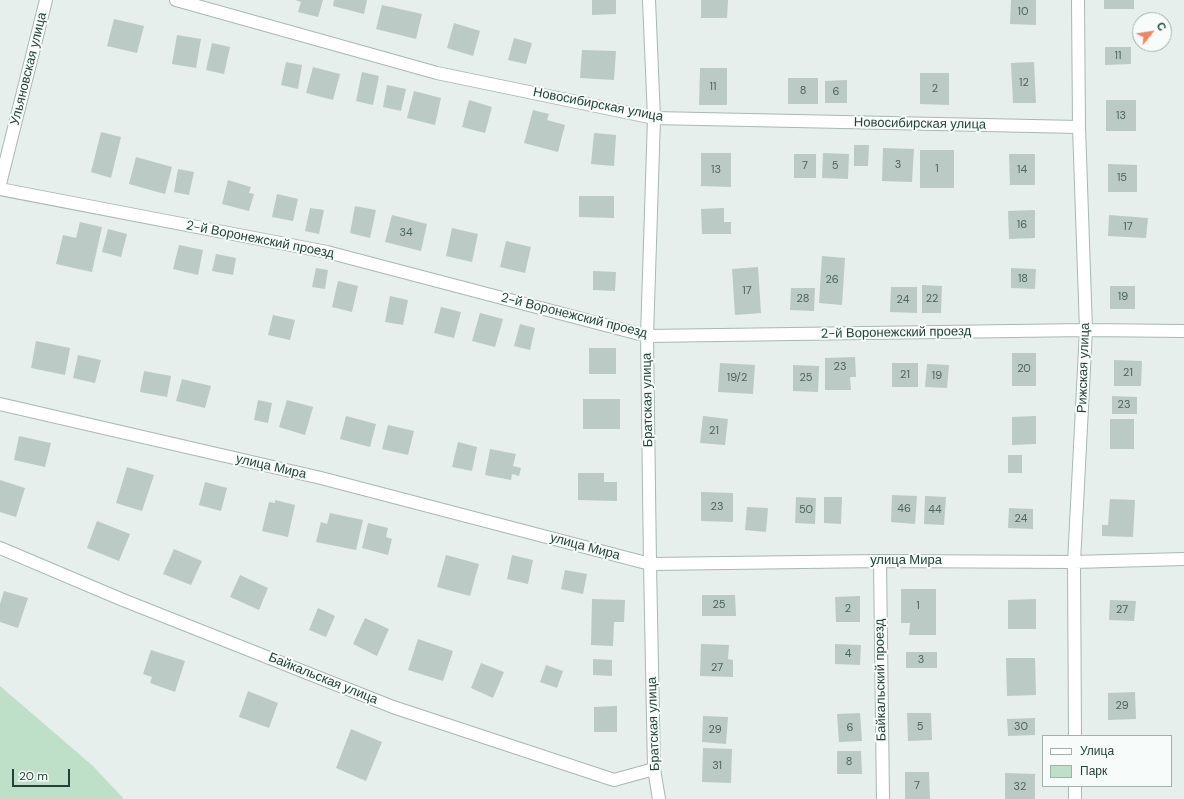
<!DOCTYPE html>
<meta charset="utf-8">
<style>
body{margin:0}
#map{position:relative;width:1184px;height:799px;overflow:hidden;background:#e6efeb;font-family:"DM Sans",sans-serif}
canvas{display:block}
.legend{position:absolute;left:1042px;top:735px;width:130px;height:52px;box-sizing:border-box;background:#f7fbf9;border:1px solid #a3b1ad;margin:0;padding:5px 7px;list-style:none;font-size:12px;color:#24423a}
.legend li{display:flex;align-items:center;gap:8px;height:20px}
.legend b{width:20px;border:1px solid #a3b1ad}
.north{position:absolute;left:1132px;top:12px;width:40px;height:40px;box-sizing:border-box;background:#f7fbf9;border:1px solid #a3b1ad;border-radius:50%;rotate:60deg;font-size:11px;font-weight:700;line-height:16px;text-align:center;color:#24423a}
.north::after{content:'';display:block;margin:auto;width:14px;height:18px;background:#f4845f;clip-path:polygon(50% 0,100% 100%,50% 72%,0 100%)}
.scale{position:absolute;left:12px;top:769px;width:58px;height:18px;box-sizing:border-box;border:2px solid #24423a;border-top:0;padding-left:5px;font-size:12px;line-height:14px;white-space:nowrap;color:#24423a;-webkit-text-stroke:3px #f7fbf9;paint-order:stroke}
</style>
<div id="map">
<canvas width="1184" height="799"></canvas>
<ul class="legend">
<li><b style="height:5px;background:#fff"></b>Улица</li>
<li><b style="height:11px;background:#bfe0c8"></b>Парк</li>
</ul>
<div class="north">С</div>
<div class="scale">20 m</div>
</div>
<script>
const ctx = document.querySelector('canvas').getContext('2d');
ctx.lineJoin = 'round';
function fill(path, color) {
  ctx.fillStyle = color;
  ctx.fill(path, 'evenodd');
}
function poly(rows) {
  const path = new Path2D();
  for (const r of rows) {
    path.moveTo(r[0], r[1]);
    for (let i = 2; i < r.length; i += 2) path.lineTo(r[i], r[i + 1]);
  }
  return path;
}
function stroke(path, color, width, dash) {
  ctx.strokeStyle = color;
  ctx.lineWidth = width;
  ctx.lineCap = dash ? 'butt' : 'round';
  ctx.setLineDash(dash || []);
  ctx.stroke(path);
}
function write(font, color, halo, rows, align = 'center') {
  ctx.font = font + ' "DM Sans",sans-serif';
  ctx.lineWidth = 4;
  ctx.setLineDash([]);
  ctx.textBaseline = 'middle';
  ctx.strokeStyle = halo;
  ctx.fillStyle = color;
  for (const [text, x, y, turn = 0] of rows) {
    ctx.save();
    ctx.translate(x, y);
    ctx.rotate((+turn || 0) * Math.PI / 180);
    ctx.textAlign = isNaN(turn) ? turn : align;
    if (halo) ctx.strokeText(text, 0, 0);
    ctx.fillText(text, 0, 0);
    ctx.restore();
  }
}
fill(poly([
 [0,686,93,766,124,799,0,799]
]), '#bfe0c8');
fill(poly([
 [295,0,323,0,318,17,298,12,301,2],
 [334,0,367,0,364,14,333,6],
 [592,0,616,0,616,14,592,15],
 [701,0,728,0,727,18,701,18],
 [1011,0,1036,0,1036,25,1010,24],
 [1104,0,1134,0,1134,9,1104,9],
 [382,5,422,14,416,39,376,29],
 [114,19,144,26,137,53,107,46],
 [454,23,480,31,473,56,447,48],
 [177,35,201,39,196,68,172,64],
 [514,38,532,43,526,64,508,60],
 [212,43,230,47,224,74,206,70],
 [1105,47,1131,47,1131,64,1105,65],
 [582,50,616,51,614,80,580,78],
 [286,62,302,65,298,89,281,85],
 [1034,62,1036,103,1013,103,1011,63],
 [313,67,340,74,333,100,306,93],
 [700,68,727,68,727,105,699,105],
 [362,72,379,76,373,105,356,101],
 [920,73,949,73,949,105,920,104],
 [788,78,818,78,818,104,788,104],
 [847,80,847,103,825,103,825,81],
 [387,85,406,89,401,111,383,107],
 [414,91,441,98,435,125,407,118],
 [469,100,492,107,485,133,462,127],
 [1106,100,1136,100,1136,131,1106,131],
 [533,110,549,114,547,120,565,125,558,152,524,143],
 [101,132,121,137,111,178,91,172],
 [594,133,616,135,614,166,591,164],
 [854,145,869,145,868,166,854,166],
 [883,148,914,149,912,182,882,181],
 [920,150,954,150,954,188,920,188],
 [701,153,731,153,731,187,701,186],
 [823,153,849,154,848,179,822,178],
 [794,154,816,154,816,178,794,178],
 [1009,154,1035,154,1035,185,1010,185],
 [136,157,172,167,165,194,129,184],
 [1108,164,1137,165,1137,192,1108,192],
 [178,169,194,172,189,195,174,192],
 [228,180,251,187,249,193,254,194,249,211,222,204],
 [277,194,298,199,293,221,272,217],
 [579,196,614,196,614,218,579,217],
 [355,206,376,210,370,238,350,233],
 [310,208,324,210,319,234,305,231],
 [724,208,724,222,731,222,731,234,702,234,701,209],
 [1035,210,1035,238,1009,239,1008,211],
 [392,215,427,224,421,251,385,242],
 [1109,215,1148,218,1146,238,1108,236],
 [80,222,102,227,92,272,56,264,63,235,76,238],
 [452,228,478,234,472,262,446,256],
 [108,229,127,234,121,257,102,252],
 [506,241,531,247,525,273,500,267],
 [179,245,203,250,198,275,173,269],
 [216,254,236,258,233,275,212,271],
 [822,256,845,258,842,305,819,303],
 [758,267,761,313,735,315,732,269],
 [316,268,328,270,325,289,312,287],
 [1011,268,1036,269,1035,289,1011,288],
 [593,271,616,272,615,291,593,290],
 [338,281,358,286,352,312,332,307],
 [922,285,942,286,941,313,922,313],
 [1110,286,1135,286,1135,309,1110,309],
 [891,287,917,287,917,313,890,312],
 [791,288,815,288,814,311,790,310],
 [390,296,408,300,403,325,385,322],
 [441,307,461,312,454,338,434,333],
 [480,313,503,319,495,347,472,341],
 [273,315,295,320,290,340,268,335],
 [520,324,535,328,530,350,514,346],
 [36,341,70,348,65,375,31,368],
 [589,348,616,348,616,374,589,374],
 [1012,353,1036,353,1036,386,1012,386],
 [78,355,101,360,95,383,73,378],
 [855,357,856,377,850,377,851,390,825,390,825,358],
 [1114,360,1142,361,1141,386,1114,386],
 [720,363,755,365,753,394,718,392],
 [892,363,918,363,918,387,892,387],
 [927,364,949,365,947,388,925,387],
 [793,365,819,366,818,392,793,391],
 [144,371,171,376,167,397,140,392],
 [182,379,211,386,205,408,176,401],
 [1112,396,1137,397,1137,414,1112,414],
 [583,399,620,399,620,429,583,429],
 [258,400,272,403,268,423,254,420],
 [287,400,313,407,305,435,279,427],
 [346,416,376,424,370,447,340,439],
 [703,416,728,419,725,445,700,443],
 [1036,416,1036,444,1012,445,1012,417],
 [1110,419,1134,419,1134,449,1110,449],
 [388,425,414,431,408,455,382,449],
 [19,436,51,443,45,467,14,460],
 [458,442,477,447,472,471,452,467],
 [490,449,516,454,513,466,521,468,519,476,512,474,511,480,485,475],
 [1008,455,1022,455,1022,473,1008,473],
 [127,467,154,475,142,511,116,503],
 [578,473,604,473,604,482,617,482,617,501,578,500],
 [0,480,25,488,16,517,0,512],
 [205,482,227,488,221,511,199,505],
 [701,492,733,493,733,522,701,521],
 [892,495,917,496,915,524,891,522],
 [925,496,946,497,944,525,924,524],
 [796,497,816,498,815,524,795,523],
 [824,497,842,497,841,524,824,523],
 [1110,499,1135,500,1133,537,1102,536,1102,525,1108,525],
 [275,500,295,505,288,537,262,531,269,502,275,503],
 [747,507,768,508,766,532,745,530],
 [1009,508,1033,509,1033,529,1008,528],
 [330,513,363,520,356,550,316,542,321,522,327,524],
 [97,521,130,534,119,561,87,548],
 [368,523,388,528,386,537,392,539,388,555,362,548],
 [174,549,202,561,191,585,163,574],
 [446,555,479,564,470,596,437,587],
 [512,555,533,560,528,584,507,579],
 [565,570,587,574,583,594,561,589],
 [240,575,268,588,259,610,230,597],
 [901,589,936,589,936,635,909,635,910,623,901,623],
 [4,591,28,598,18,628,0,622,0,604],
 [702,595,735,595,736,616,702,616],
 [860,596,860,622,836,622,835,597],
 [592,599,625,600,624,622,614,622,613,646,591,645],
 [1036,599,1036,629,1008,629,1008,600],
 [1110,600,1136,601,1134,621,1109,620],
 [318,608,335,616,326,637,309,630],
 [365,618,389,629,377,656,353,644],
 [418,639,453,651,443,681,408,670],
 [701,644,729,645,728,659,733,660,733,677,700,676],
 [835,644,861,645,860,665,835,664],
 [151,650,185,661,175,692,150,683,152,677,143,674],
 [906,652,937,652,937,668,906,668],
 [1006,658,1035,658,1036,695,1007,696],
 [593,659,612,660,612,676,593,675],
 [481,663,504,672,493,698,471,688],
 [546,665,563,671,557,688,540,682],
 [248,691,278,703,269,728,239,717],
 [1135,692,1136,719,1108,720,1108,693],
 [617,706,617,732,594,732,594,707],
 [860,713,862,741,839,742,837,714],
 [907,713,931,713,932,740,908,741],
 [703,716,728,717,726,744,702,742],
 [1035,718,1035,735,1008,736,1007,719],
 [351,729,382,742,366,781,336,768],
 [703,748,732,749,731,783,702,782],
 [837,751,861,751,862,774,837,774],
 [905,772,929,772,930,799,905,799],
 [1005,773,1035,774,1035,799,1005,799]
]), '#bbcac4');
const minor = poly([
 [176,0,437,73,654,118,1079,127],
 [649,0,654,118,647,336,650,564,654,769,659,799],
 [0,184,46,0],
 [0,189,327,252,647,336,1086,330,1184,331],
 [0,404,321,478,650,564,880,561,1074,562,1184,559],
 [0,548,123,600,393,707,614,780,654,769],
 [880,561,883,799],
 [1075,736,1074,562,1086,330,1079,127,1078,0],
 [1075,786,1075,799]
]);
stroke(minor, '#a8b8b2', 14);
stroke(minor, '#fff', 12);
write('11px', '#4a645c', null, [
 ["10",1023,12],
 ["11",1118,56],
 ["12",1024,83],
 ["11",713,87],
 ["2",935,89],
 ["8",803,91],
 ["6",836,92],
 ["13",1121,116],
 ["3",898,165],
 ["7",805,166],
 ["5",835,166],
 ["1",937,169],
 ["13",716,170],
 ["14",1022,170],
 ["15",1122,178],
 ["16",1022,225],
 ["17",1128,227],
 ["34",406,233],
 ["18",1023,279],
 ["26",832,280],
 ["17",747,291],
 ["19",1123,297],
 ["28",803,299],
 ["22",932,299],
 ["24",903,300],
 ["23",840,367],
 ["20",1024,369],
 ["21",1128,373],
 ["21",905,375],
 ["19",937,376],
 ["19/2",737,378],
 ["25",806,378],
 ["23",1124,405],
 ["21",714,431],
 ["23",717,507],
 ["46",904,509],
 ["50",806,510],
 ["44",935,510],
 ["24",1021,519],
 ["25",719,605],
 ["1",918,606],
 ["2",848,609],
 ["27",1122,610],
 ["4",848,654],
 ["3",921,660],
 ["27",717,668],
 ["29",1122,706],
 ["5",920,727],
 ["30",1021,727],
 ["6",850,728],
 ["29",715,730],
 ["8",849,762],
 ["31",717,766],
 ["7",917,786],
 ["32",1020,787]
]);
write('13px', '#24423a', '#f7fbf9', [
 ["Ульяновская улица",29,69,-76],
 ["Новосибирская улица",598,105,11],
 ["Новосибирская улица",920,124,1],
 ["2-й Воронежский проезд",260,240,11],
 ["2-й Воронежский проезд",574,316,14],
 ["2-й Воронежский проезд",896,333,-1],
 ["Рижская улица",1084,368,-88],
 ["Братская улица",648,400,-91],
 ["улица Мира",271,467,13],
 ["улица Мира",585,547,15],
 ["улица Мира",906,561],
 ["Байкальская улица",323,679,22],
 ["Байкальский проезд",881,680,-91],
 ["Братская улица",654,724,-92]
]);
</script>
